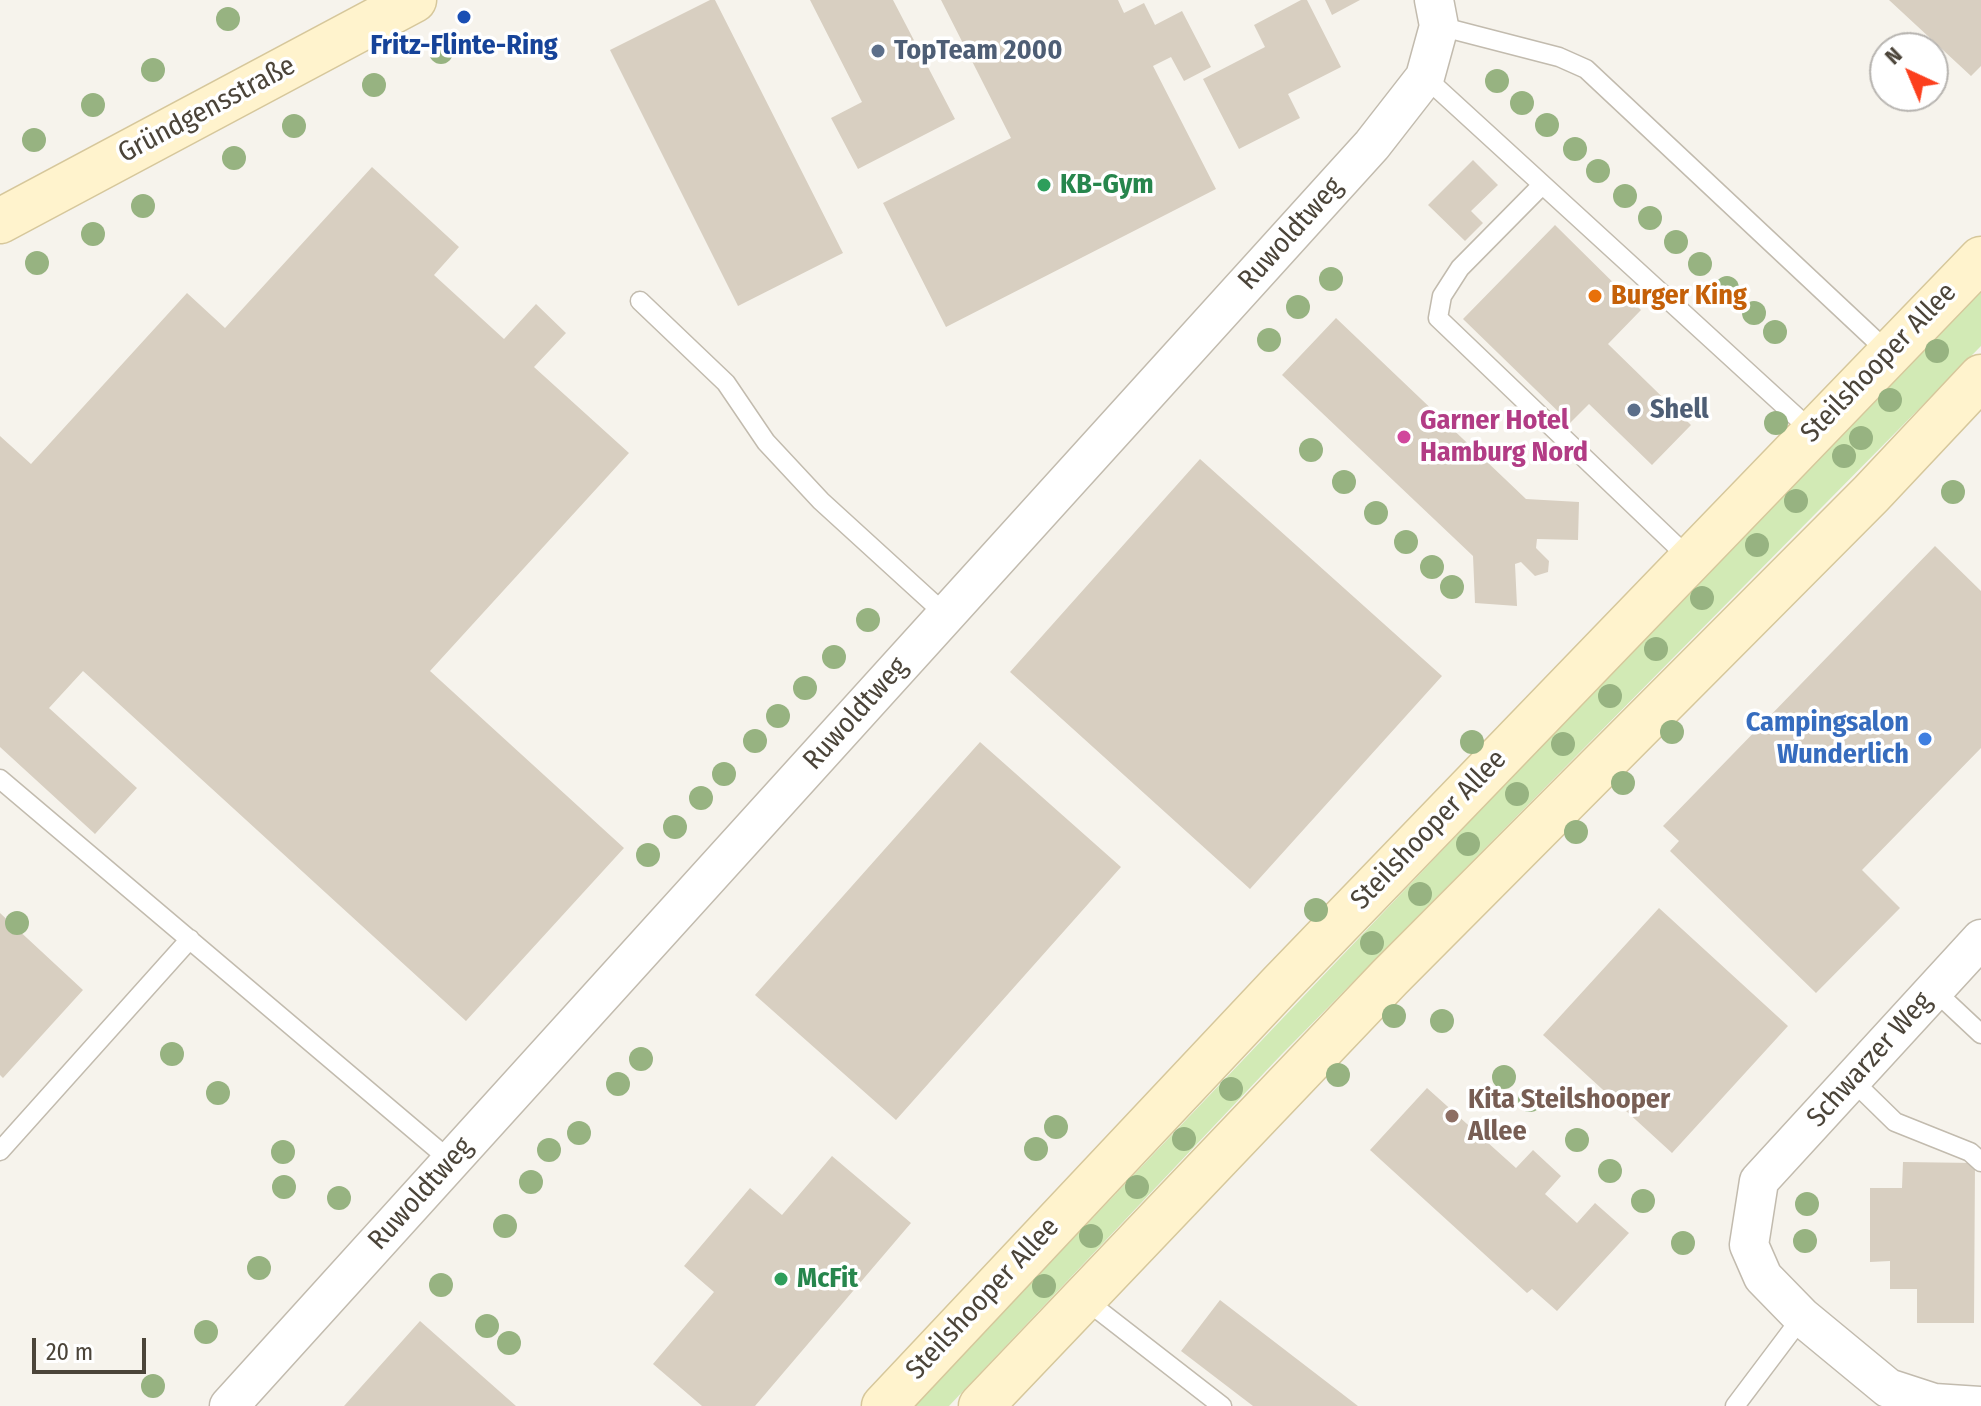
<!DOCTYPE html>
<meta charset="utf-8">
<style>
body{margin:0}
#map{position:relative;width:1981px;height:1406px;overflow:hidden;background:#f6f3ec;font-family:"Fira Sans Condensed",sans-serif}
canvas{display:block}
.north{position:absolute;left:1869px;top:32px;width:80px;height:80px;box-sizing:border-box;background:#fff;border:2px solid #b7b4b0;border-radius:50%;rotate:316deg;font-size:22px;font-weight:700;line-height:32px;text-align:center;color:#4b4439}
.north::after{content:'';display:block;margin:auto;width:28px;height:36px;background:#fc3f1d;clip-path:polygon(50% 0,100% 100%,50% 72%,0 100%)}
.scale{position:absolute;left:32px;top:1338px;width:114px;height:36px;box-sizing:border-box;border:4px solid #4b4439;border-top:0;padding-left:10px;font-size:24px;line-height:28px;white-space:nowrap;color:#4b4439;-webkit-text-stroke:6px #fff;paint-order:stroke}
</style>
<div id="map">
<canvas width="1981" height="1406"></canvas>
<div class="north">N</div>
<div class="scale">20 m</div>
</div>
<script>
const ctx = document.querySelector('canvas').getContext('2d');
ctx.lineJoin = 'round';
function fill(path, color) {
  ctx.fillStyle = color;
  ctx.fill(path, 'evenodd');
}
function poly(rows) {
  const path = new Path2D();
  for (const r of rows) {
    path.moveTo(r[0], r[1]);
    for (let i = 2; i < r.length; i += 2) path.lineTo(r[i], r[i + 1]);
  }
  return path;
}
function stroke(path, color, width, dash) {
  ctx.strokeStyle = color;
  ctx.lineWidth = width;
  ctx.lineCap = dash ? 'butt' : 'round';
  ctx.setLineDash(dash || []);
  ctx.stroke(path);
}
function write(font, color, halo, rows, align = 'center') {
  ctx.font = font + ' "Fira Sans Condensed",sans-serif';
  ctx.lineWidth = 7;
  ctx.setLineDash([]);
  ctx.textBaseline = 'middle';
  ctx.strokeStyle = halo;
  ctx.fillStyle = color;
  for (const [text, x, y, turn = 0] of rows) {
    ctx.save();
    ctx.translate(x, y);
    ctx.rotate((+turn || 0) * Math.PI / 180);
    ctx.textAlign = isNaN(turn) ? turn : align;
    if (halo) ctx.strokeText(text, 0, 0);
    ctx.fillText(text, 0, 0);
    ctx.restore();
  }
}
fill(poly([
 [1981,291,1981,346,1282,1054,949,1406,914,1406,1494,796]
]), '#d2eab5');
fill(poly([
 [710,0,715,0,843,253,738,306,610,50],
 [810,0,893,0,955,119,858,169,831,118,862,102],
 [941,0,1118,0,1124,13,1144,3,1155,25,1182,11,1211,67,1184,81,1171,57,1153,66,1216,189,946,327,883,203,1011,138],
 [1301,0,1307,0,1341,67,1288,94,1300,118,1239,149,1203,79,1265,47,1254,25],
 [1325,0,1360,0,1332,15],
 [1889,0,1981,0,1981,66,1971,76],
 [1473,160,1498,185,1471,211,1483,223,1465,241,1428,205],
 [372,167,459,247,434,275,504,339,536,304,566,333,534,367,629,453,430,671,624,848,466,1021,83,671,49,708,137,788,95,834,0,747,0,436,31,464,187,293,225,328],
 [1555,225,1641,310,1608,344,1691,425,1652,465,1589,404,1570,423,1463,319],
 [1336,318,1526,499,1579,502,1578,540,1537,539,1536,548,1549,561,1548,572,1535,576,1521,562,1515,564,1517,606,1475,603,1473,556,1282,375],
 [1200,459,1442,676,1250,889,1010,672],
 [1935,546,1981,591,1981,748,1862,870,1900,908,1816,993,1670,851,1679,841,1663,826],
 [980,742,1121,867,896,1120,755,995],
 [1659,908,1788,1026,1672,1153,1543,1035],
 [0,913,83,990,3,1078,0,1075],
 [1427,1088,1516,1168,1533,1150,1561,1176,1545,1194,1577,1223,1595,1203,1629,1233,1557,1311,1532,1289,1527,1293,1370,1150],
 [832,1156,911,1223,755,1406,702,1406,653,1364,714,1292,684,1266,750,1188,782,1215],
 [1903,1162,1975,1163,1974,1323,1917,1323,1917,1289,1890,1289,1890,1261,1870,1262,1870,1188,1902,1188],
 [1220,1300,1358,1406,1253,1406,1181,1351],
 [420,1321,516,1406,344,1406]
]), '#d8cfc1');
const lane = poly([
 [1439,26,1559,57,1586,69,1889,353],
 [1425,77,1813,432],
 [1542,185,1460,268,1442,296,1438,318,1690,559],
 [640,301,726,383,766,442,821,501,946,615],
 [0,779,451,1161],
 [1934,990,1981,1034],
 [1852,1080,1895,1122,1970,1152,1981,1162],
 [0,1151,190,939],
 [1083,1298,1222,1406],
 [1735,1406,1802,1317]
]);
const street = poly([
 [1981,939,1759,1181,1749,1245,1763,1277,1802,1317,1888,1388,1934,1403,1981,1406],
 [229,1406,1372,145,1425,77,1439,26,1434,0]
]);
const secondary = poly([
 [0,221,414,0],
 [884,1406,1280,985,1981,259],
 [981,1406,1390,977,1871,494,1981,377]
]);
stroke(lane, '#c2bbae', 21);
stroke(street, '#c2bbae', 41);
stroke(secondary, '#d6c79b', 47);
stroke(lane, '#fff', 18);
stroke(street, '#fff', 38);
stroke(secondary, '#fff3cd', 44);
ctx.fillStyle = '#97b381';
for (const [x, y] of [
 [228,19],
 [441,52],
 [153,70],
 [1497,81],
 [374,85],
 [1522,103],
 [93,105],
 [1547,125],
 [294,126],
 [34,140],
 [1575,149],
 [234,158],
 [1598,171],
 [1625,196],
 [143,206],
 [1650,218],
 [93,234],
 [1676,242],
 [37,263],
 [1700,264],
 [1331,279],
 [1727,288],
 [1298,307],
 [1754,313],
 [1775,332],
 [1269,340],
 [1937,351],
 [1890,400],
 [1776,423],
 [1861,438],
 [1311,450],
 [1844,456],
 [1344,482],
 [1953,492],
 [1796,501],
 [1376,513],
 [1406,542],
 [1757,545],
 [1432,567],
 [1452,587],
 [1702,598],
 [868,620],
 [1656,649],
 [834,657],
 [805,688],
 [1610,696],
 [778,716],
 [1672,732],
 [755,741],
 [1472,742],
 [1563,744],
 [724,774],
 [1623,783],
 [1517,794],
 [701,798],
 [675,827],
 [1576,832],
 [1468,844],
 [648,855],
 [1420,894],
 [1316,910],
 [17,923],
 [1372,943],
 [1394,1016],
 [1442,1021],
 [172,1054],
 [641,1059],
 [1338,1075],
 [1504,1077],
 [618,1084],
 [1231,1089],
 [218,1093],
 [1530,1100],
 [1056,1127],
 [579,1133],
 [1184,1139],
 [1577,1140],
 [1036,1149],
 [549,1150],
 [283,1152],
 [1610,1171],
 [531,1182],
 [284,1187],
 [1137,1187],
 [339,1198],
 [1643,1201],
 [1807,1204],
 [505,1226],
 [1091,1236],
 [1805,1241],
 [1683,1243],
 [259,1268],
 [441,1285],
 [1044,1286],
 [487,1326],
 [206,1332],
 [509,1343],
 [153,1386]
]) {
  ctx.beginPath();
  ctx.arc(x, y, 12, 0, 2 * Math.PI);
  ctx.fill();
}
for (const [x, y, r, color] of [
 [464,17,8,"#1a4fb4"],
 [878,51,8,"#5c6f8a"],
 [1044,185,8,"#2e9e5b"],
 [1595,296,8,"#e8710a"],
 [1634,410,8,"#5c6f8a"],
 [1404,437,8,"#d1479c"],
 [1925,739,8,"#3f7fe0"],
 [1452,1116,8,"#8d6e63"],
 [781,1279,8,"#2e9e5b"]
]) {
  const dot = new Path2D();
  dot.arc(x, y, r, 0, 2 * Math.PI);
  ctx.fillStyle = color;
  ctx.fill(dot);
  stroke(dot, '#fff', 3);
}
write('bold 28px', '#164399', '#fff', [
 ["Fritz-Flinte-Ring",464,46]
]);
write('bold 28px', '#4e5e75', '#fff', [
 ["TopTeam 2000",894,51],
 ["Shell",1650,410]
], 'left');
write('28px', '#4b4439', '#fff', [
 ["Gründgensstraße",207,110,-28],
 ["Ruwoldtweg",1291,234,-48],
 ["Steilshooper Allee",1879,363,-46],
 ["Ruwoldtweg",856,714,-48],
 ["Steilshooper Allee",1429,830,-46],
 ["Schwarzer Weg",1870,1060,-48],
 ["Ruwoldtweg",421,1194,-48],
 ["Steilshooper Allee",983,1299,-47]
]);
write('bold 28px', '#27864d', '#fff', [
 ["KB-Gym",1060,185],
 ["McFit",797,1279]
], 'left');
write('bold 28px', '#c56008', '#fff', [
 ["Burger King",1611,296]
], 'left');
write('bold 28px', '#b23c85', '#fff', [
 ["Garner Hotel",1420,421],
 ["Hamburg Nord",1420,453]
], 'left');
write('bold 28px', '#366cbe', '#fff', [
 ["Campingsalon",1909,723],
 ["Wunderlich",1909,755]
], 'right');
write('bold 28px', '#785e54', '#fff', [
 ["Kita Steilshooper",1468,1100],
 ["Allee",1468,1132]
], 'left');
</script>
